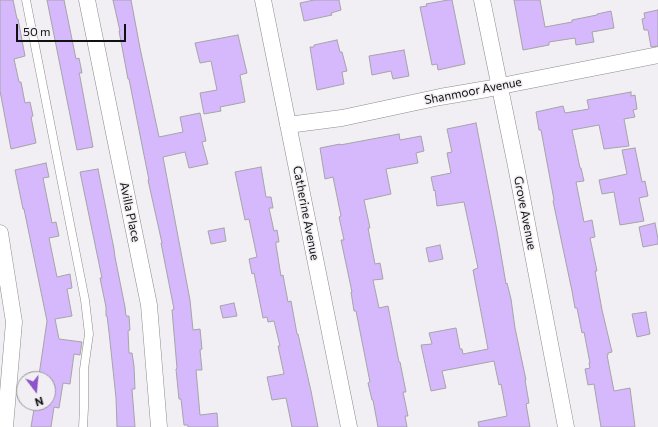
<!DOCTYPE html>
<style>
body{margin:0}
#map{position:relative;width:658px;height:427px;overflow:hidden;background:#f1eff3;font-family:Commissioner,sans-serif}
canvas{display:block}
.north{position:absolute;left:16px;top:371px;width:40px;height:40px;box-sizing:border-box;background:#f1eff3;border:1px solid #979699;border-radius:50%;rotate:164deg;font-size:11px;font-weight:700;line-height:16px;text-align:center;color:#111112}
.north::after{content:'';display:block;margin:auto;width:14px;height:18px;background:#8d53c9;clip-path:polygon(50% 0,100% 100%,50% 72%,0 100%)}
.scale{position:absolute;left:16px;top:24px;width:110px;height:18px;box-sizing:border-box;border:2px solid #111112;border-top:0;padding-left:5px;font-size:12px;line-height:14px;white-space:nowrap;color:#111112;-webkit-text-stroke:3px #f1eff3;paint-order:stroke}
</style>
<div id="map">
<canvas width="658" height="427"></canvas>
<div class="north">N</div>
<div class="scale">50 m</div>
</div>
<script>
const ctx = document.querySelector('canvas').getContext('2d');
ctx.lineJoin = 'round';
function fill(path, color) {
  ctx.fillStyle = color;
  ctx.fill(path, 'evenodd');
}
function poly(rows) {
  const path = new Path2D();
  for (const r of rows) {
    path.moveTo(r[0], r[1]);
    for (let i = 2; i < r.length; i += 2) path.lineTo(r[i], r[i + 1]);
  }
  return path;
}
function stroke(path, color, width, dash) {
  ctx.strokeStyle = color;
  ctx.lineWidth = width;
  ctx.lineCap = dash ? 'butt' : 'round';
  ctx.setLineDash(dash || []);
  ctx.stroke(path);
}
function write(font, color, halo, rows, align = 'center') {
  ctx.font = font + ' Commissioner,sans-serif';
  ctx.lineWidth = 3;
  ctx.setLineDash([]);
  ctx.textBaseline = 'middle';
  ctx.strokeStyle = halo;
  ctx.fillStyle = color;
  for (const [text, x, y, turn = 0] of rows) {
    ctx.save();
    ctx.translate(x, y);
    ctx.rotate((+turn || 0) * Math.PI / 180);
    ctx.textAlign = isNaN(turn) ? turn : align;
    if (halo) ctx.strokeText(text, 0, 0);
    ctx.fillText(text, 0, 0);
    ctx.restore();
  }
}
const building = poly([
 [0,0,13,0,17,19,18,19,25,56,14,59,19,82,21,82,25,103,30,102,33,116,31,117,36,143,11,149,0,91,0,0],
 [47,0,64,0,76,59,79,58,82,73,79,73,80,77,93,147,77,150,47,0],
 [113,0,131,0,140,48,159,137,183,132,180,117,200,113,206,141,202,142,208,164,189,168,185,152,163,157,190,300,193,330,200,329,202,349,200,350,202,370,196,370,200,415,217,413,218,427,188,427,188,425,184,425,181,399,179,399,176,369,177,368,172,310,174,309,161,243,162,243,148,180,149,180,141,140,129,79,128,79,119,31,120,31,113,0],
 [314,0,339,0,341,10,331,13,332,15,304,21,300,3,314,0],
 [448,0,452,0,465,64,438,70,437,64,432,65,420,7,427,6,426,4,448,0],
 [514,0,540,0,545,27,572,22,572,20,597,15,597,14,611,11,614,28,592,32,594,42,576,45,575,38,549,42,549,45,523,50,514,0],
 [658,10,658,46,651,47,648,30,644,30,642,19,645,18,644,13,658,10],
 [238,35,247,73,240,75,245,102,220,107,221,111,204,114,200,93,217,90,211,61,200,63,195,43,238,35],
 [337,40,340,52,342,52,347,71,342,72,344,84,317,90,310,47,314,47,314,45,337,40],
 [404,50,409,76,393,79,391,71,372,75,369,56,404,50],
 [631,92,631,96,635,95,637,109,633,110,635,117,624,119,629,146,604,149,599,125,572,130,580,168,581,168,584,181,576,182,584,222,592,220,595,237,590,238,597,271,595,271,602,310,612,352,608,353,608,355,607,355,614,391,630,388,635,427,601,427,594,384,588,385,585,369,590,368,589,363,590,363,584,332,582,333,577,308,575,308,572,291,553,201,554,200,541,130,539,130,536,112,563,106,565,113,589,109,587,100,631,92],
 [476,123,497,231,506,284,507,283,511,299,515,328,526,380,525,380,529,403,526,404,530,427,479,427,478,422,507,416,501,384,499,385,494,361,442,371,446,388,431,391,421,345,432,344,429,333,456,328,460,349,462,349,463,354,488,349,473,270,478,268,464,202,437,206,435,190,434,191,431,177,451,173,447,153,452,152,447,129,476,123],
 [399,134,400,140,421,136,424,151,416,153,418,163,386,169,391,194,364,200,370,228,368,228,375,264,380,263,383,279,373,280,379,308,388,306,399,362,400,362,406,392,403,392,408,416,405,416,407,427,378,427,373,400,372,400,368,383,370,382,356,311,354,311,351,292,352,292,341,240,344,240,339,217,341,216,333,177,325,179,320,148,340,144,340,145,399,134],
 [635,148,642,182,645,181,648,196,639,198,644,221,620,225,614,192,602,194,599,180,627,174,622,150,635,148],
 [46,163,49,177,43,178,52,223,56,222,59,236,49,238,57,277,70,274,72,288,67,289,72,316,55,319,59,339,82,342,80,355,74,354,70,384,63,383,59,408,54,407,51,427,31,427,35,403,48,403,48,379,44,379,44,376,39,375,47,321,24,209,23,209,15,170,46,163],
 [261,167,266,197,271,197,273,208,269,208,274,231,277,230,279,242,276,242,276,245,281,276,283,275,288,302,291,301,297,334,298,334,311,391,318,427,292,427,286,398,272,400,267,377,284,374,278,346,280,346,274,321,268,322,267,317,263,318,254,273,252,274,249,259,257,257,249,219,245,220,235,172,261,167],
 [98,169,114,249,115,257,125,307,126,316,129,316,130,330,128,331,129,353,132,353,134,366,135,389,132,389,135,427,117,427,116,398,109,332,107,316,106,316,106,307,100,278,102,278,80,172,98,169],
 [655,223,658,239,658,244,643,247,639,227,655,223],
 [224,228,226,241,211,244,208,231,224,228],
 [440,245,443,259,429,262,426,248,440,245],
 [234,303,237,316,223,318,220,306,234,303],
 [646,312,650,334,637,337,632,314,646,312]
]);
fill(building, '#d6b8fd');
stroke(building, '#a5a4a7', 1);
const service = poly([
 [26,0,85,300,89,334,84,369,84,408,83,427]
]);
const minor = poly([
 [87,0,149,305,159,427],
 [263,0,349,427],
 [482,0,516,166,566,427],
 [288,125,342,118,440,97,487,89,516,83,658,55],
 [0,233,14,322,5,427]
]);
stroke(service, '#8d8b8e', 9);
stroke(minor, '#8d8b8e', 17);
stroke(service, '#fff', 8);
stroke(minor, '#fff', 16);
write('12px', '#111112', '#f1eff3', [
 ["Shanmoor Avenue",473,91,-11],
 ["Avilla Place",130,212,78],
 ["Catherine Avenue",306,213,79],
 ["Grove Avenue",525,213,79]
]);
</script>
